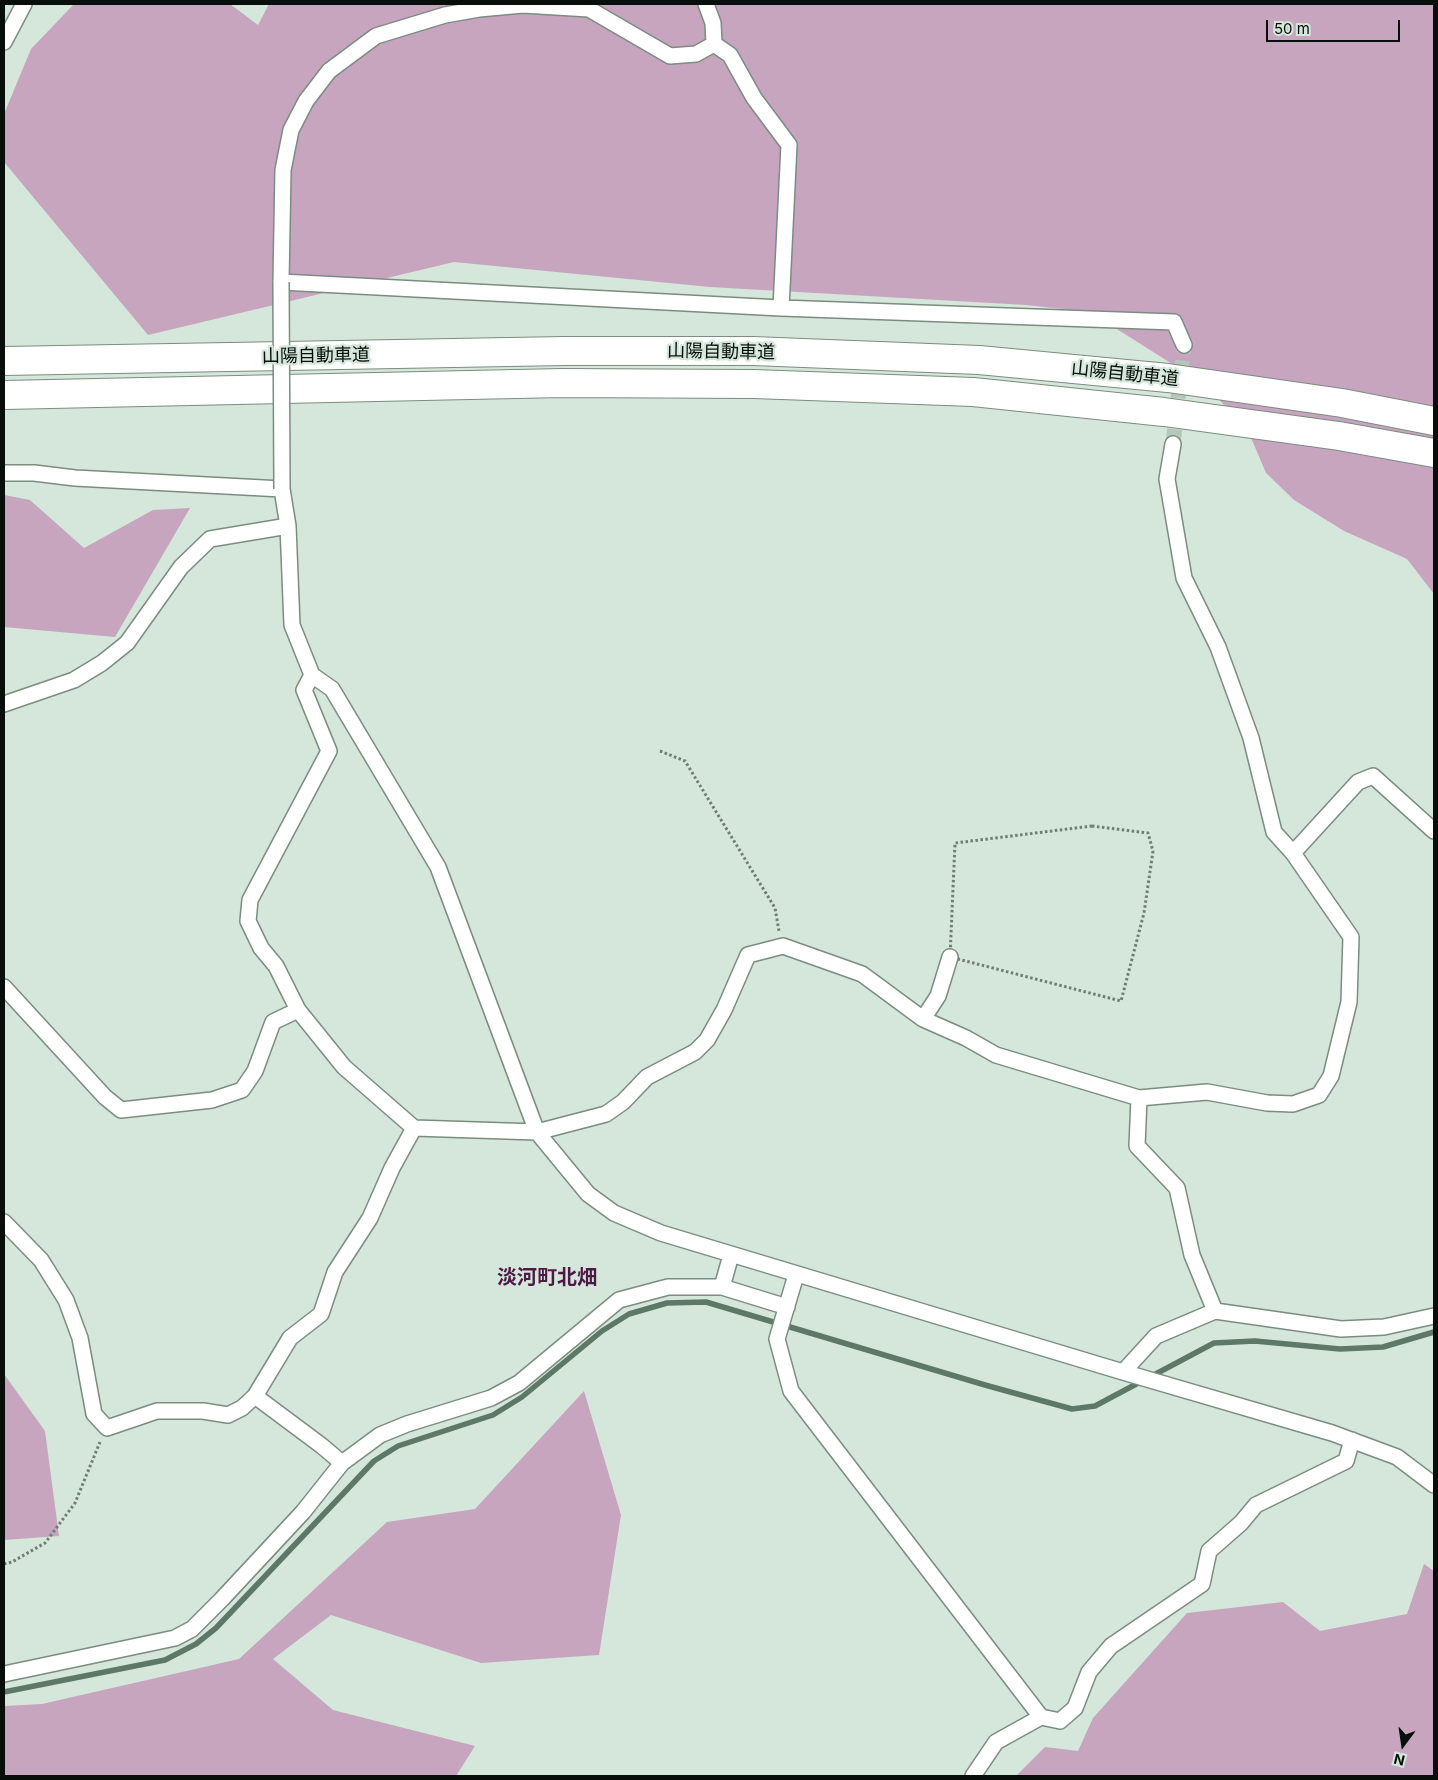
<!DOCTYPE html>
<meta charset="utf-8">
<style>
body{margin:0}
#map{position:relative;width:1438px;height:1780px;overflow:hidden;background:#d4e7da;font-family:Inter,sans-serif}
canvas{display:block}
.frame{position:absolute;inset:0;border:5px solid #080e0a;pointer-events:none}
.north{position:absolute;left:1378px;top:1720px;width:50px;height:50px;-webkit-text-stroke:4px #d4e7da;paint-order:stroke;rotate:194deg;font-size:14px;font-weight:700;line-height:20px;text-align:center;color:#080e0a}
.north::after{content:'';display:block;margin:auto;width:18px;height:22px;background:#080e0a;clip-path:polygon(50% 0,100% 100%,50% 72%,0 100%)}
.scale{position:absolute;left:1266px;top:20px;width:134px;height:22px;box-sizing:border-box;border:2px solid #080e0a;border-top:0;padding-left:6px;font-size:15px;line-height:18px;white-space:nowrap;color:#080e0a;-webkit-text-stroke:4px #d4e7da;paint-order:stroke}
</style>
<div id="map">
<canvas width="1438" height="1780"></canvas>
<div class="frame"></div>
<div class="north">N</div>
<div class="scale">50 m</div>
</div>
<script>
const ctx = document.querySelector('canvas').getContext('2d');
ctx.lineJoin = 'round';
function fill(path, color) {
  ctx.fillStyle = color;
  ctx.fill(path, 'evenodd');
}
function poly(rows) {
  const path = new Path2D();
  for (const r of rows) {
    path.moveTo(r[0], r[1]);
    for (let i = 2; i < r.length; i += 2) path.lineTo(r[i], r[i + 1]);
  }
  return path;
}
function stroke(path, color, width, dash) {
  ctx.strokeStyle = color;
  ctx.lineWidth = width;
  ctx.lineCap = dash ? 'butt' : 'round';
  ctx.setLineDash(dash || []);
  ctx.stroke(path);
}
function write(font, color, halo, rows, align = 'center') {
  ctx.font = font + ' Inter,"Noto Sans JP",sans-serif';
  ctx.lineWidth = 4.5;
  ctx.setLineDash([]);
  ctx.textBaseline = 'middle';
  ctx.strokeStyle = halo;
  ctx.fillStyle = color;
  for (const [text, x, y, turn = 0] of rows) {
    ctx.save();
    ctx.translate(x, y);
    ctx.rotate((+turn || 0) * Math.PI / 180);
    ctx.textAlign = isNaN(turn) ? turn : align;
    if (halo) ctx.strokeText(text, 0, 0);
    ctx.fillText(text, 0, 0);
    ctx.restore();
  }
}
fill(poly([
 [74,4,230,4,258,25,269,4,1434,4,1434,594,1407,559,1344,531,1294,500,1266,473,1249,433,1207,386,1090,312,1026,305,710,287,454,262,148,335,4,162,4,114,31,49],
 [4,495,30,500,84,548,153,510,190,508,115,637,4,627],
 [4,1374,45,1431,59,1536,4,1540],
 [584,1391,621,1515,599,1655,481,1663,331,1615,273,1659,333,1710,475,1746,456,1776,4,1776,4,1706,42,1704,239,1659,387,1522,475,1509],
 [1424,1564,1434,1571,1434,1776,1016,1776,1045,1747,1078,1751,1093,1718,1187,1613,1283,1602,1320,1631,1407,1614]
]), '#c7a5be');
stroke(poly([
 [1150,1377,1214,1343,1255,1341,1340,1349,1383,1347,1434,1332],
 [4,1692,165,1660,196,1644,216,1628,374,1461,398,1446,493,1415,522,1397,602,1331,629,1314,667,1303,706,1302,985,1385,1072,1409,1095,1406,1142,1381]
]), '#5d7867', 5.5);
stroke(poly([
 [1173,444,1184,345]
]), '#b5c6bb', 15, [15, 8]);
const street = poly([
 [706,4,713,23,714,44],
 [4,42,24,4],
 [714,44,696,54,670,56,589,9,523,5,479,9,445,15,376,36,329,71,306,101,291,130,283,170,281,282,781,308,1174,322,1184,345],
 [714,44,730,55,754,98,789,145,781,308],
 [4,473,34,473,75,478,282,489,288,526,292,625,312,675,332,689,438,867,537,1132,588,1194,614,1213,661,1233,1123,1372,1332,1433,1397,1457,1434,1485],
 [312,675,304,690,329,751,250,900,248,921,261,948,276,966,298,1010,344,1067,414,1128],
 [4,704,74,680,102,663,127,643,181,567,210,539,288,526],
 [1293,853,1358,782,1373,776,1434,831],
 [950,957,938,996,923,1019,966,1038,996,1055,1139,1098,1207,1092,1267,1103,1293,1104,1319,1095,1331,1076,1349,1002,1351,937,1293,853,1274,832,1251,738,1218,647,1184,578,1167,479,1173,444],
 [4,987,105,1097,121,1110,212,1100,242,1090,255,1071,273,1022,298,1010],
 [1139,1098,1137,1146,1177,1188,1192,1255,1215,1311],
 [4,1222,41,1260,66,1300,80,1338,94,1414,107,1428,157,1411,203,1411,228,1415,242,1408,255,1396,290,1338,321,1314,335,1272,370,1218,392,1168,414,1128,537,1132,606,1114,623,1102,647,1077,695,1052,707,1040,724,1010,748,955,783,946,862,974,923,1019],
 [796,1275,777,1339,791,1391,1041,1717,996,1742,973,1776],
 [722,1287,731,1255],
 [1123,1372,1156,1336,1215,1311,1341,1329,1384,1327,1434,1316],
 [255,1396,322,1446,342,1463],
 [4,1674,175,1638,192,1629,222,1599,303,1512,342,1463,380,1435,407,1424,491,1398,519,1383,619,1300,668,1287,722,1287,787,1307],
 [1041,1717,1060,1721,1075,1708,1089,1672,1111,1646,1202,1584,1209,1551,1241,1523,1256,1505,1346,1461,1352,1440]
]);
const highway = poly([
 [4,361,565,351,753,351,979,360,1168,378,1342,403,1434,421],
 [4,395,563,383,754,384,973,392,1164,412,1339,436,1434,453]
]);
stroke(street, '#7b8c81', 18);
stroke(highway, '#7b8c81', 30);
stroke(poly([
 [660,751,685,761,775,908,779,931],
 [1092,826,1148,833,1153,851,1144,913,1121,1001,950,957,955,843,1092,826],
 [4,1564,12,1562,45,1543,75,1503,100,1442]
]), '#707d74', 3, [2.5, 2.5]);
stroke(street, '#fff', 15);
stroke(highway, '#fff', 28);
const streetBridge = poly([
 [281,282,282,489]
]);
stroke(streetBridge, '#7b8c81', 18, []);
stroke(streetBridge, '#fff', 15);
write('18px', '#080e0a', '#d4e7da', [
 ["山陽自動車道",721,352,1],
 ["山陽自動車道",316,356,-1],
 ["山陽自動車道",1125,374,6]
]);
write('bold 20px', '#4f1945', '#d4e7da', [
 ["淡河町北畑",547,1278]
]);
</script>
